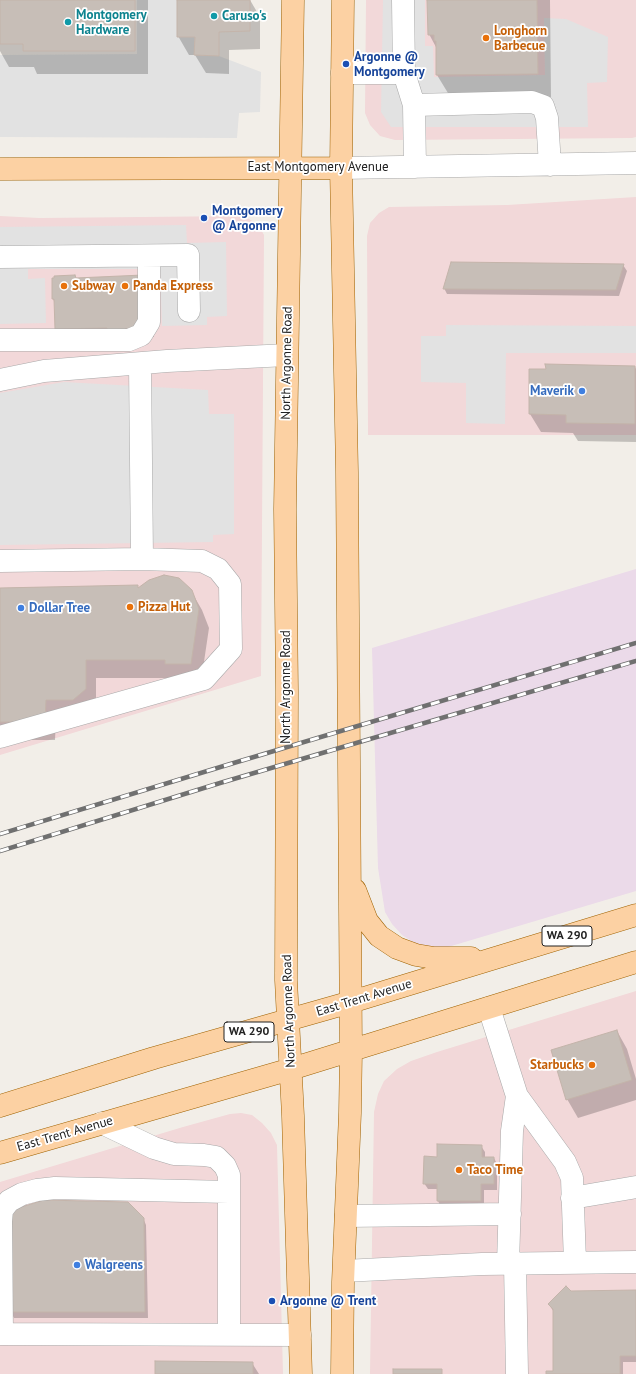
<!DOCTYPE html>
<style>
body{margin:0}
canvas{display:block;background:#f2eee8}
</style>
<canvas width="636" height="1374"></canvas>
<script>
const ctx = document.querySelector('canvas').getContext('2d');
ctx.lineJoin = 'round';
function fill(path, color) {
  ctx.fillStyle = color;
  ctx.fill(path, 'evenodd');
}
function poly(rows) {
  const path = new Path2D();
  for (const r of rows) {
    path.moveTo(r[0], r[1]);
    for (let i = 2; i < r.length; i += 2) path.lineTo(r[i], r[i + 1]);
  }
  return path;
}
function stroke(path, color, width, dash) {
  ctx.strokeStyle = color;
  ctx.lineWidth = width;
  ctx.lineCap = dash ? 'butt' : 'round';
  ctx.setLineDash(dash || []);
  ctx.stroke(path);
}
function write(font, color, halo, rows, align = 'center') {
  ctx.font = font + ' "PT Sans",sans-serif';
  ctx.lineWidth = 3.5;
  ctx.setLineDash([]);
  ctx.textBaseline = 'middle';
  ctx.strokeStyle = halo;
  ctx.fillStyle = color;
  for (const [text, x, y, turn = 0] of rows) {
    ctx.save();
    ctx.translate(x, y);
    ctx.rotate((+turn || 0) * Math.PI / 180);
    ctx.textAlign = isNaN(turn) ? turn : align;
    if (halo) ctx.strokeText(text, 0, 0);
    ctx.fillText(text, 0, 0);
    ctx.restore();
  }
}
fill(poly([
 [366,0,636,0,636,137,632,138,395,140,380,136,370,125,365,113],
 [636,197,636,435,368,435,367,236,370,223,379,213,389,207,507,205],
 [0,216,39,218,243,216,258,224,264,235,261,676,0,755],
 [636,991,636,1374,370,1374,374,1112,378,1094,384,1081,397,1069,411,1061,437,1052],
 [241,1113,252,1115,262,1123,271,1133,277,1145,283,1374,0,1374,0,1182,183,1127,230,1114]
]), '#f2d8d9');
fill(poly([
 [636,569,636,891,448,947,429,948,413,942,402,935,392,924,385,912,378,868,372,648]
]), '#ebdae9');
fill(poly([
 [137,0,177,0,177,36,195,37,194,55,219,56,261,72,260,112,239,113,237,138,0,137,0,55,137,54],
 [383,0,425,0,425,46,433,46,434,77,545,75,544,18,566,19,608,37,607,82,587,83,588,127,391,127,381,112],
 [186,225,187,243,226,242,227,316,207,317,207,325,162,326,160,269,28,269,28,279,45,278,46,323,0,324,0,227],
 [446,325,636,326,636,353,506,353,505,424,466,423,466,383,421,382,421,336,446,336],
 [64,382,208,390,209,414,234,414,234,534,213,535,213,542,0,545,0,393]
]), '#e2e2e2');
fill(poly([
 [0,0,148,0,148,74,37,74,34,67,9,67,0,51],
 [178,0,250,0,260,17,260,49,229,50,229,74,206,73,195,55,189,55,178,36],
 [428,0,550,0,551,97,451,98,437,75,437,49,429,34],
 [623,265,627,271,619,296,447,294,444,288],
 [53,279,77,279,154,324,154,337,152,337,143,346,66,347,56,328,55,303,53,299],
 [635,367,636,369,636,442,578,441,573,433,541,432,530,414],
 [137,586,139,589,191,591,202,610,209,628,201,682,174,678,96,678,96,708,56,719,55,740,0,740,0,588],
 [617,1031,627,1049,636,1079,636,1100,578,1118,567,1099],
 [481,1146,485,1152,485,1158,494,1158,497,1164,497,1190,484,1190,484,1207,441,1207,438,1201,438,1189,428,1189,424,1183,438,1158],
 [143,1218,146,1225,148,1318,14,1318,11,1312],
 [636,1291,636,1362,623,1362,623,1374,547,1374,554,1372,554,1312,549,1305,570,1292],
 [252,1363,259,1374,156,1374]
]), '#0003');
const building = poly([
 [0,0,135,0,135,51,23,51,23,44,0,44,0,0],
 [177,0,250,0,250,31,219,32,219,56,194,55,195,37,177,37,177,0],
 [427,0,537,0,538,74,436,75,436,41,434,41,434,35,428,35,427,0],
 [451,262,624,264,616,290,443,289,451,262],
 [75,275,76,278,143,275,141,319,133,328,125,329,125,331,107,331,107,328,55,329,54,299,52,299,52,278,54,278,54,276,75,275],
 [545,364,635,366,635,424,566,423,566,415,529,414,529,369,546,369,545,364],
 [164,575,179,578,192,590,199,609,191,664,165,664,165,660,86,660,86,689,73,700,46,700,45,722,0,722,0,588,138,585,138,588,149,580,164,575],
 [617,1030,632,1080,566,1100,551,1050,617,1030],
 [437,1144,482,1145,482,1157,494,1157,494,1184,481,1184,481,1201,437,1201,437,1184,423,1184,424,1156,437,1157,437,1144],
 [44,1200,128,1202,144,1218,145,1312,10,1312,9,1211,44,1200],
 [566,1286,571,1291,636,1290,636,1356,620,1356,620,1374,546,1374,546,1371,553,1371,553,1309,548,1304,566,1286],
 [155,1361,253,1362,253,1374,155,1374,155,1361],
 [393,1369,442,1369,442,1374,393,1374,393,1369]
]);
fill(building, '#c7beb7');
stroke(building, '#c4b4aa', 1);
const minor = poly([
 [403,0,404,74],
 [342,73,404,73,414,105,415,167],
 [414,105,532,102,543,106,547,118,550,165],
 [341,168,636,163],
 [0,257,188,255,189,311],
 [0,340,129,340,141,335,149,322,149,256],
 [0,380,44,371,167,361,287,355],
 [0,561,142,559],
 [0,737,204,679,231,649,230,584,218,569,202,561,142,559,140,364],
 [489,1008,517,1096,565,1162,572,1178,575,1262],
 [102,1123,154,1148,174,1154,204,1155,216,1157,225,1166,229,1175,229,1335],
 [572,1198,636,1187],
 [346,1216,510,1214],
 [515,1263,517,1374],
 [508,1264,512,1131,517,1096],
 [344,1271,482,1264,636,1262],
 [0,1334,300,1335],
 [2,1334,1,1221,2,1210,9,1201,22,1194,37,1190,55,1188,229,1192]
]);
const major = poly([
 [293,0,285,509,287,692,286,980,293,1116,301,1374],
 [0,169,341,168],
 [355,890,367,921,379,936,397,948,416,955,434,958,471,958],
 [0,1106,154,1058,351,1002,636,915],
 [0,1153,291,1069,636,962],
 [342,1374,343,1282,350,1113,351,1051,347,472,341,168,343,0]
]);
stroke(minor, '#a9a9a9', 23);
stroke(major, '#9f6200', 23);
stroke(minor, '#fff', 22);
stroke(major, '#fcd1a3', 22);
const rail = poly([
 [0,834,227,765,636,643],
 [0,851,220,783,636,661]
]);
stroke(rail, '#707070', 4.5);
stroke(rail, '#fff', 3, [9]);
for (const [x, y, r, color] of [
 [214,16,4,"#0f9aa8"],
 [68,22,4,"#0f9aa8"],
 [486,38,4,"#e8710a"],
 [346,64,4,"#1a4fb4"],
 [204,218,4,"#1a4fb4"],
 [64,286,4,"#e8710a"],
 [125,286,4,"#e8710a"],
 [582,391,4,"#3f7fe0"],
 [130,607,4,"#e8710a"],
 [21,608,4,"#3f7fe0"],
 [592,1065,4,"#e8710a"],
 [459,1170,4,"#e8710a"],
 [77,1265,4,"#3f7fe0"],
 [272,1301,4,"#1a4fb4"]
]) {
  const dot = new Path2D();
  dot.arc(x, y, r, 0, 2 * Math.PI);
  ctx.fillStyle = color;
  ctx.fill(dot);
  stroke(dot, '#fff', 1.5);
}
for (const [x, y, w] of [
 [567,936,50],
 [249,1032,50]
]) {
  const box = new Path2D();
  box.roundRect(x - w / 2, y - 10, w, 20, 3);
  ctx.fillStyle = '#fff';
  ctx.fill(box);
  stroke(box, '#222', 1);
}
write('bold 12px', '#222', null, [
 ["WA 290",567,936],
 ["WA 290",249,1032]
]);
write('bold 13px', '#0d838f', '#fff', [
 ["Montgomery",76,15],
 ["Hardware",76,30],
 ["Caruso's",222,16]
], 'left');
write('bold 13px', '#c56008', '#fff', [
 ["Longhorn",494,31],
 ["Barbecue",494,46],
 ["Subway",72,286],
 ["Panda Express",133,286],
 ["Pizza Hut",138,607],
 ["Starbucks",584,1065,"right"],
 ["Taco Time",467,1170]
], 'left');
write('bold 13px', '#164399', '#fff', [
 ["Argonne @",354,57],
 ["Montgomery",354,72],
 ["Montgomery",212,211],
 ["@ Argonne",212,226],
 ["Argonne @ Trent",280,1301]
], 'left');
write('13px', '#222', '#fff', [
 ["East Montgomery Avenue",318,167],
 ["North Argonne Road",287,363,-89],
 ["North Argonne Road",286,687,-90],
 ["East Trent Avenue",364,998,-17],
 ["North Argonne Road",289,1011,-92],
 ["East Trent Avenue",65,1134,-16]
]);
write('bold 13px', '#366cbe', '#fff', [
 ["Maverik",574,391,"right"],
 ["Dollar Tree",29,608],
 ["Walgreens",85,1265]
], 'left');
</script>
